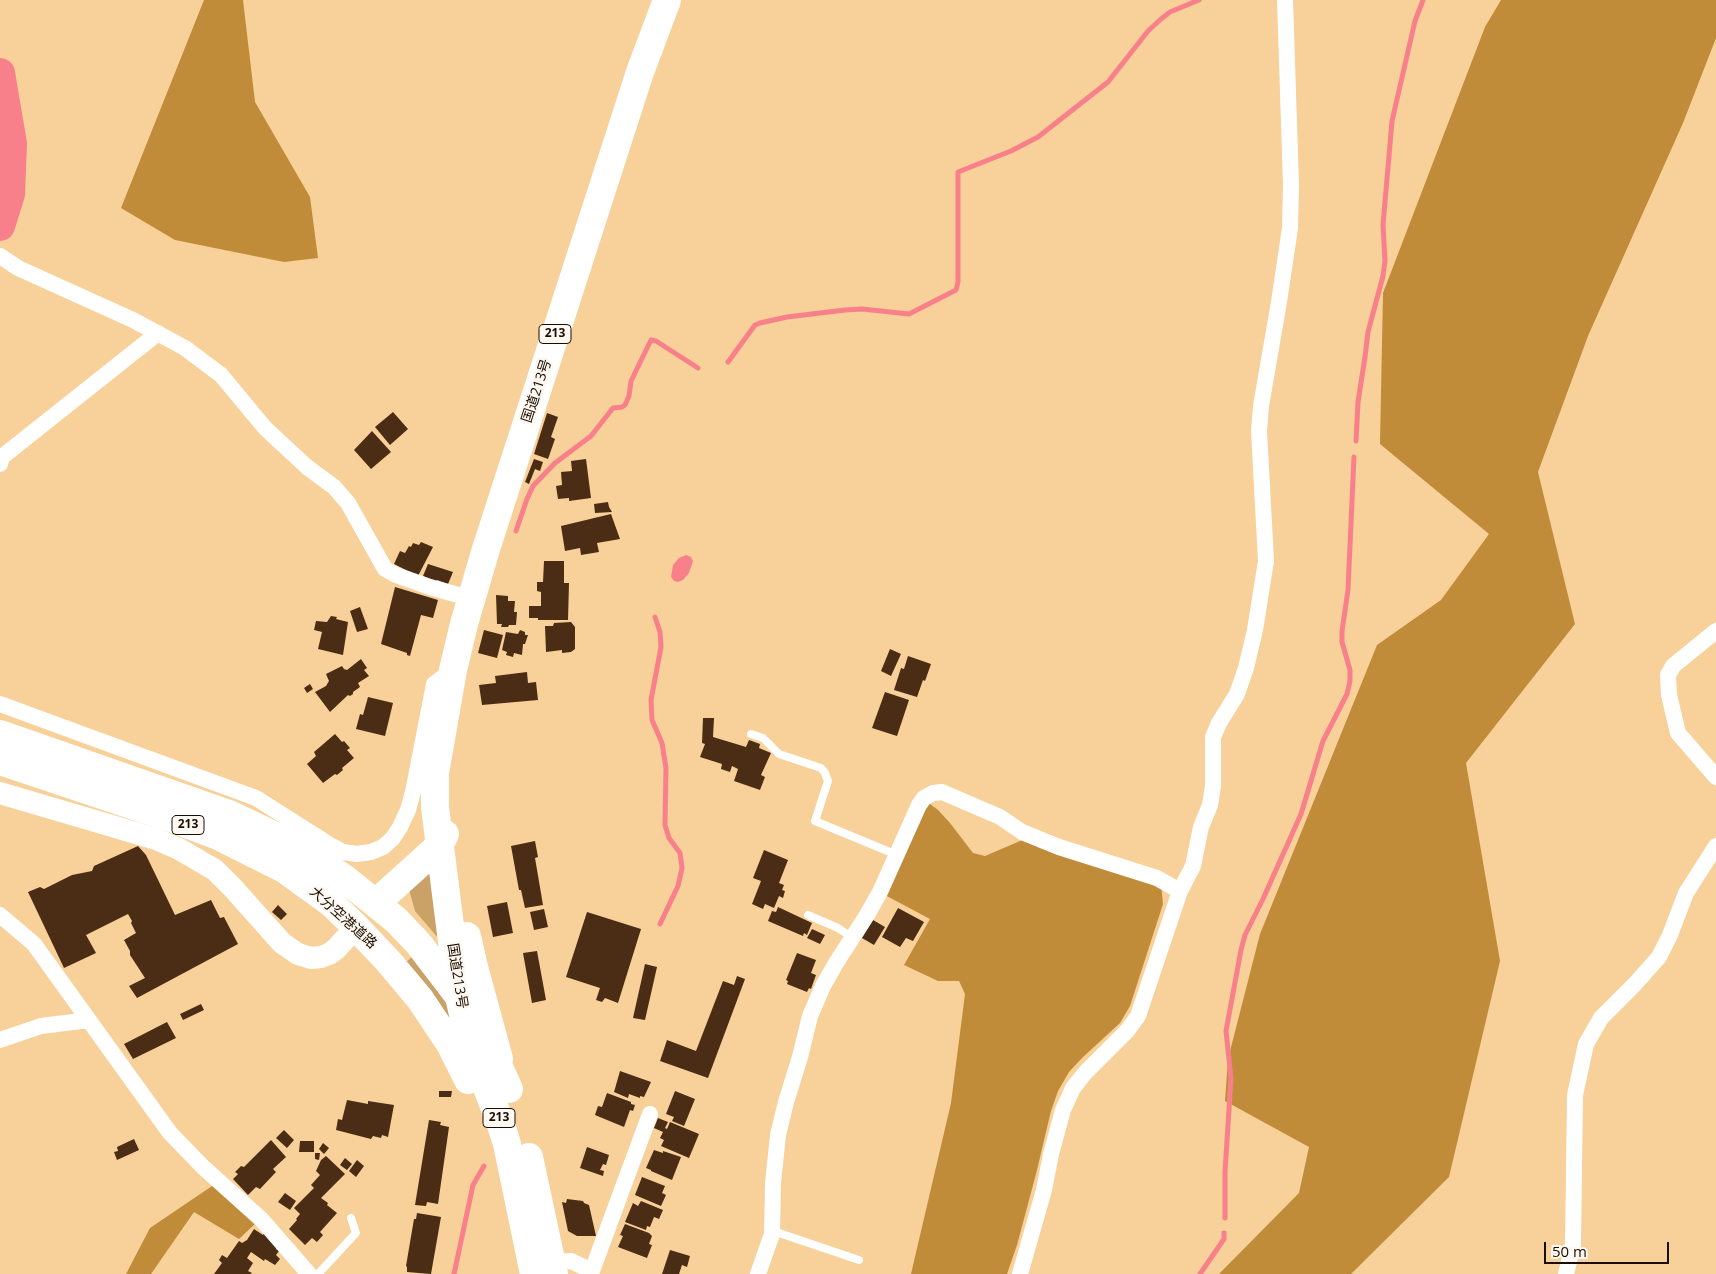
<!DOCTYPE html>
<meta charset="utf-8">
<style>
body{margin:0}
#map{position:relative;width:1716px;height:1274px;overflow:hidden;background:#f8d099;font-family:"Open Sans",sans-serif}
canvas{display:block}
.scale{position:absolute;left:1544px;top:1242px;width:125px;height:22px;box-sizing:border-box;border:2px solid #1b0d00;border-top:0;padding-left:6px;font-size:15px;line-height:18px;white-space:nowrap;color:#1b0d00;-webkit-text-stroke:4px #fdf8f1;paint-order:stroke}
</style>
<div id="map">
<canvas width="1716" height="1274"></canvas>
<div class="scale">50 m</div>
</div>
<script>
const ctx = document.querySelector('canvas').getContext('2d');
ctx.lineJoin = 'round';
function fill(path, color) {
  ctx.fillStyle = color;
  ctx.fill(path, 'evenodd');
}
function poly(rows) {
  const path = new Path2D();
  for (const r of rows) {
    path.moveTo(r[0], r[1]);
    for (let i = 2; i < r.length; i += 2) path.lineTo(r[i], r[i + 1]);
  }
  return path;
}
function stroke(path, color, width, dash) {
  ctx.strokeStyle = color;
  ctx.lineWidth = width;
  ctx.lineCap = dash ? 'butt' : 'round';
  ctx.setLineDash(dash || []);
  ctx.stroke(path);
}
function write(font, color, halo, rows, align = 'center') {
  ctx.font = font + ' "Open Sans","Noto Sans JP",sans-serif';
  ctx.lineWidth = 5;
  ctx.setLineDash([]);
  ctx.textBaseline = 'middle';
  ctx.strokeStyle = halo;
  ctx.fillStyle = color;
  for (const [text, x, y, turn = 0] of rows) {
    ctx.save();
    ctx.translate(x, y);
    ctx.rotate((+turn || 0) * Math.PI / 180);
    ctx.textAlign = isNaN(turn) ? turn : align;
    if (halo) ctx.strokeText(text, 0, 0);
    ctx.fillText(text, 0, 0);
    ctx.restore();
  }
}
fill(poly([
 [430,866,439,939,415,911,408,886],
 [415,954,455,1007,459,1032,404,964]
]), '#caa268');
fill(poly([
 [204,0,243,0,255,102,310,197,318,258,284,262,175,240,121,208],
 [1501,0,1716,0,1716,38,1683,123,1588,336,1538,472,1575,624,1466,763,1500,961,1449,1177,1351,1274,1219,1274,1299,1193,1309,1147,1225,1101,1228,1059,1260,934,1377,645,1441,600,1489,534,1380,444,1383,293,1485,27],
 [926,801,938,810,950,823,973,853,985,856,1027,838,1161,884,1163,904,1130,1006,1120,1023,1082,1058,1069,1072,1058,1091,1051,1111,1036,1174,1017,1245,1007,1274,911,1274,951,1103,965,994,959,981,938,981,904,965,930,919,883,894],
 [215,1184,257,1222,239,1239,194,1212,151,1274,126,1274,150,1228]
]), '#c08c39');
fill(poly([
 [686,555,691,557,693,561,689,573,683,580,678,582,674,581,671,577,673,565,679,558]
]), '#f8808b');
stroke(poly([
 [728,362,755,325,760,323,787,317,845,310,862,309,909,314,956,290,958,282,958,172,1011,151,1038,137,1108,82,1148,31,1161,19,1170,12,1199,0],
 [1356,441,1358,402,1365,357,1368,332,1383,276,1385,261,1383,225,1392,121,1415,21,1423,0],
 [516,531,527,499,533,486,555,463,591,436,613,408,622,407,625,405,629,396,631,381,651,340,656,341,698,368],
 [655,617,660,632,661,647,651,700,652,720,662,743,666,768,665,825,669,838,680,853,682,868,678,886,660,924],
 [1225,1218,1225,1172,1231,1078,1226,1031,1241,950,1245,935,1263,899,1301,814,1323,741,1347,694,1350,681,1350,670,1342,642,1342,631,1348,590,1354,457],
 [454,1274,473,1185,484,1166],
 [1200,1274,1224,1239,1224,1233]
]), '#f8808b', 5);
stroke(poly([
 [0,73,12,144,10,194,0,226]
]), '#f8808b', 30);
fill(poly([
 [393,412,408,429,390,445,375,427],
 [547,413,558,417,551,437,555,439,548,459,534,454],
 [372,431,391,452,371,469,354,450],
 [534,459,543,462,540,471,535,469,529,484,525,482],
 [586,459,591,498,569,501,569,498,558,499,556,486,562,485,561,472,572,471,571,461],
 [608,502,609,507,612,512,595,513,594,504],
 [611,514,620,539,597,543,599,552,581,555,580,548,565,551,561,526],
 [421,542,433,547,418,576,394,564,400,551,405,553,409,546,411,547,413,543,419,545],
 [544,561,564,561,564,583,569,583,568,620,538,620,538,618,529,618,529,606,541,606,541,592,537,591,537,582,543,582],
 [428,564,453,572,448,584,437,580,436,582,423,576],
 [395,587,438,600,433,618,421,615,410,656,407,655,407,653,381,644],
 [496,595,508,596,508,601,515,601,514,612,517,612,516,625,509,625,508,627,501,627,502,624,497,624],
 [360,607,368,629,357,632,350,611],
 [331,616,337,617,336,619,348,622,343,655,318,649,322,632,314,630,316,621,327,622],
 [571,622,575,627,575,649,571,652,562,653,562,650,546,652,545,626,553,626,554,623],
 [484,630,503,635,497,658,478,653],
 [520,630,525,632,525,635,528,635,525,644,523,644,522,655,514,653,513,657,506,655,507,652,502,650,506,632,518,634],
 [890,649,901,654,891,676,881,671],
 [908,656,931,664,925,681,923,680,917,697,894,690,901,668,904,669],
 [361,659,367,668,364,670,369,676,358,683,360,687,353,692,353,694,350,696,348,695,330,712,315,692,326,686,329,681,326,674,342,666,344,669,347,670],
 [527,672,528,683,536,682,538,700,482,705,479,685,496,683,495,676],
 [310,684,313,689,307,693,304,688],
 [885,692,909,700,897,736,872,728],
 [368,697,393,703,385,736,356,729,360,714,363,715],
 [703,718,714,718,713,737,746,747,749,740,760,744,759,748,771,753,761,775,765,777,760,790,734,781,738,769,732,766,730,772,721,769,722,764,700,757,705,744,702,743],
 [335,734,342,742,344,741,350,748,347,750,354,758,342,768,343,770,337,775,335,774,323,783,307,764,316,756,314,752],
 [535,841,538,857,535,858,543,905,525,908,521,890,519,890,511,846],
 [138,846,146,855,175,915,211,900,220,918,224,917,238,944,137,998,129,986,145,978,130,955,130,951,124,940,136,933,131,923,132,921,128,914,86,935,96,953,64,968,28,892,40,887,44,889,72,875,92,871,94,866],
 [764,850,788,860,779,883,784,885,782,890,785,891,783,898,779,896,774,908,765,904,763,909,752,904,761,881,753,878],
 [507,902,513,933,493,937,487,906],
 [278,905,287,914,281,920,272,912],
 [778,907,812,923,807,935,804,933,803,936,768,921,772,911,776,912],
 [898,908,924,922,913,941,906,938,900,947,882,937],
 [544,909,548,927,534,930,530,912],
 [587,912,641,929,618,1003,605,998,602,1002,596,1000,600,988,566,977],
 [873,920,885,927,874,945,862,938],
 [812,929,825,935,820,944,807,938],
 [537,951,546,1000,532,1003,523,953],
 [797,953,816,960,811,973,816,975,811,989,809,988,807,992,787,984,788,981,786,980],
 [645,964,657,967,645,1020,633,1018],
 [737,976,745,979,708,1078,660,1061,667,1040,696,1051,723,981,734,985],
 [201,1004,204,1010,183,1020,180,1014],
 [167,1022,176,1038,133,1059,124,1044],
 [620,1071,651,1082,644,1097,640,1096,640,1098,629,1094,628,1098,614,1092],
 [439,1091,452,1091,451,1097,439,1097],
 [675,1091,695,1099,684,1126,672,1121,674,1117,666,1114],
 [607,1093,631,1102,631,1104,635,1105,633,1111,630,1110,624,1127,595,1115,598,1106,602,1107],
 [347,1100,368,1104,368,1101,394,1105,388,1137,382,1135,381,1138,373,1136,371,1139,336,1130,338,1119,342,1120],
 [658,1118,668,1122,665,1128,667,1129,670,1122,699,1134,689,1158,661,1146,664,1140,660,1138,663,1132,654,1128],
 [429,1120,441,1122,440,1125,449,1127,438,1204,427,1202,426,1206,415,1205],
 [284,1130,294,1140,287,1148,276,1138],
 [134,1139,139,1150,117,1160,114,1152,118,1151,117,1147],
 [271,1140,286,1157,273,1169,276,1172,260,1189,256,1187,248,1195,233,1179,238,1174,235,1172,241,1166,244,1167],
 [300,1141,314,1141,314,1152,299,1152],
 [323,1143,329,1148,324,1154,319,1149],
 [587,1147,609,1155,606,1165,603,1164,600,1170,604,1171,603,1176,580,1168],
 [654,1150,663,1153,663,1151,681,1157,672,1180,651,1171,651,1170,646,1168],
 [315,1153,320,1153,319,1160,315,1159],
 [326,1156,345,1174,321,1198,328,1203,327,1205,337,1213,320,1232,323,1235,317,1242,312,1238,305,1245,289,1229,297,1220,296,1219,300,1214,294,1208,314,1188,311,1185,320,1175,316,1171,321,1160],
 [345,1158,352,1164,347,1170,340,1165],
 [357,1160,364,1166,356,1177,349,1171],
 [642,1177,665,1186,662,1193,666,1195,661,1206,635,1195],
 [285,1193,296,1201,290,1210,278,1202],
 [567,1199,583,1201,584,1203,589,1205,596,1236,577,1236,568,1231,562,1202,566,1203],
 [641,1201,663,1210,659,1219,654,1217,650,1227,647,1226,646,1230,625,1222,633,1203,638,1206],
 [417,1213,441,1217,431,1274,407,1272,407,1267,406,1266,414,1219,416,1219],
 [625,1224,649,1233,652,1236,649,1244,652,1245,647,1258,618,1247,623,1236,620,1235],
 [254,1229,263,1235,264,1233,278,1246,276,1249,279,1251,276,1255,280,1259,275,1265,265,1259,264,1261,251,1252,247,1258,253,1263,248,1271,252,1273,251,1274,214,1274,222,1263,219,1260,222,1255,227,1258,239,1241,242,1243,247,1240],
 [670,1250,690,1256,687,1267,682,1265,679,1274,662,1274]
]), '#4b2c14');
stroke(poly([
 [751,734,763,738,779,754,821,768,825,773,828,781,815,821,897,855],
 [808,915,838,928,853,938],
 [772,1234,776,1232,859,1260],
 [318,1274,356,1233,351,1218]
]), '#fff', 8);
stroke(poly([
 [0,256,18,268,133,320,185,348,221,375,265,428,307,467,334,487,348,503,385,569,396,575,430,587,472,599],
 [0,464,2,457,158,333],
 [1716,631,1673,666,1668,675,1669,695,1678,733,1716,777],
 [0,704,256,798,330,845,343,852,357,854,371,852,383,847,393,838,400,827,408,810,413,792,434,684,453,670],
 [0,915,34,944,170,1133,203,1167,262,1220,309,1274],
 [0,1040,41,1026,89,1020],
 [552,1262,571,1261,592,1271,650,1114],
 [758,1274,772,1234,773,1183,778,1135,786,1102,800,1057,810,1016,823,986,836,963,867,915,880,892,919,805,924,798,933,793,942,792,1000,817,1022,832,1059,847,1157,878,1180,891],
 [1020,1274,1044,1190,1051,1154,1063,1110,1073,1088,1085,1073,1127,1031,1138,1016,1180,891,1193,866,1201,827,1210,805,1213,786,1213,737,1219,723,1237,694,1246,668,1255,630,1266,561,1259,431,1261,406,1279,302,1290,228,1291,185,1285,0],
 [1566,1274,1573,1245,1575,1095,1586,1044,1601,1018,1634,985,1659,957,1670,935,1686,893,1716,846]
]), '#fff', 16);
stroke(poly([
 [0,793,156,839,179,849,215,870,233,888,282,943,298,954,311,958,321,957,329,954,336,949,356,927]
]), '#fff', 22);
stroke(poly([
 [0,734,229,814,292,844,344,878,396,920,418,943,457,994],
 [0,761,170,818,218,836,284,869,331,903,356,927,389,962,420,999,450,1044,468,1080],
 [376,903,439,846,445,834],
 [467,936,474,967,499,1059],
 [488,1043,509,1089],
 [529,1157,554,1274],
 [534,1274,507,1144,499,1119,470,1044,459,997,435,807,435,773,453,670,464,624,486,549,640,72,667,0]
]), '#fff', 28);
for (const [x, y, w] of [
 [555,334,32],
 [188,825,32],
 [499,1118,32]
]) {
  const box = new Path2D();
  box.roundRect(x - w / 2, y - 9.5, w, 19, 4);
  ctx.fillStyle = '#fdf8f1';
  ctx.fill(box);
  stroke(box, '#1b0d00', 1);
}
write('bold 12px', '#1b0d00', null, [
 ["213",555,334],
 ["213",188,825],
 ["213",499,1118]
]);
write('14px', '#1b0d00', '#fdf8f1', [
 ["国道213号",537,391,-72],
 ["大分空港道路",343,918,42],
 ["国道213号",457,976,81]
]);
</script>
